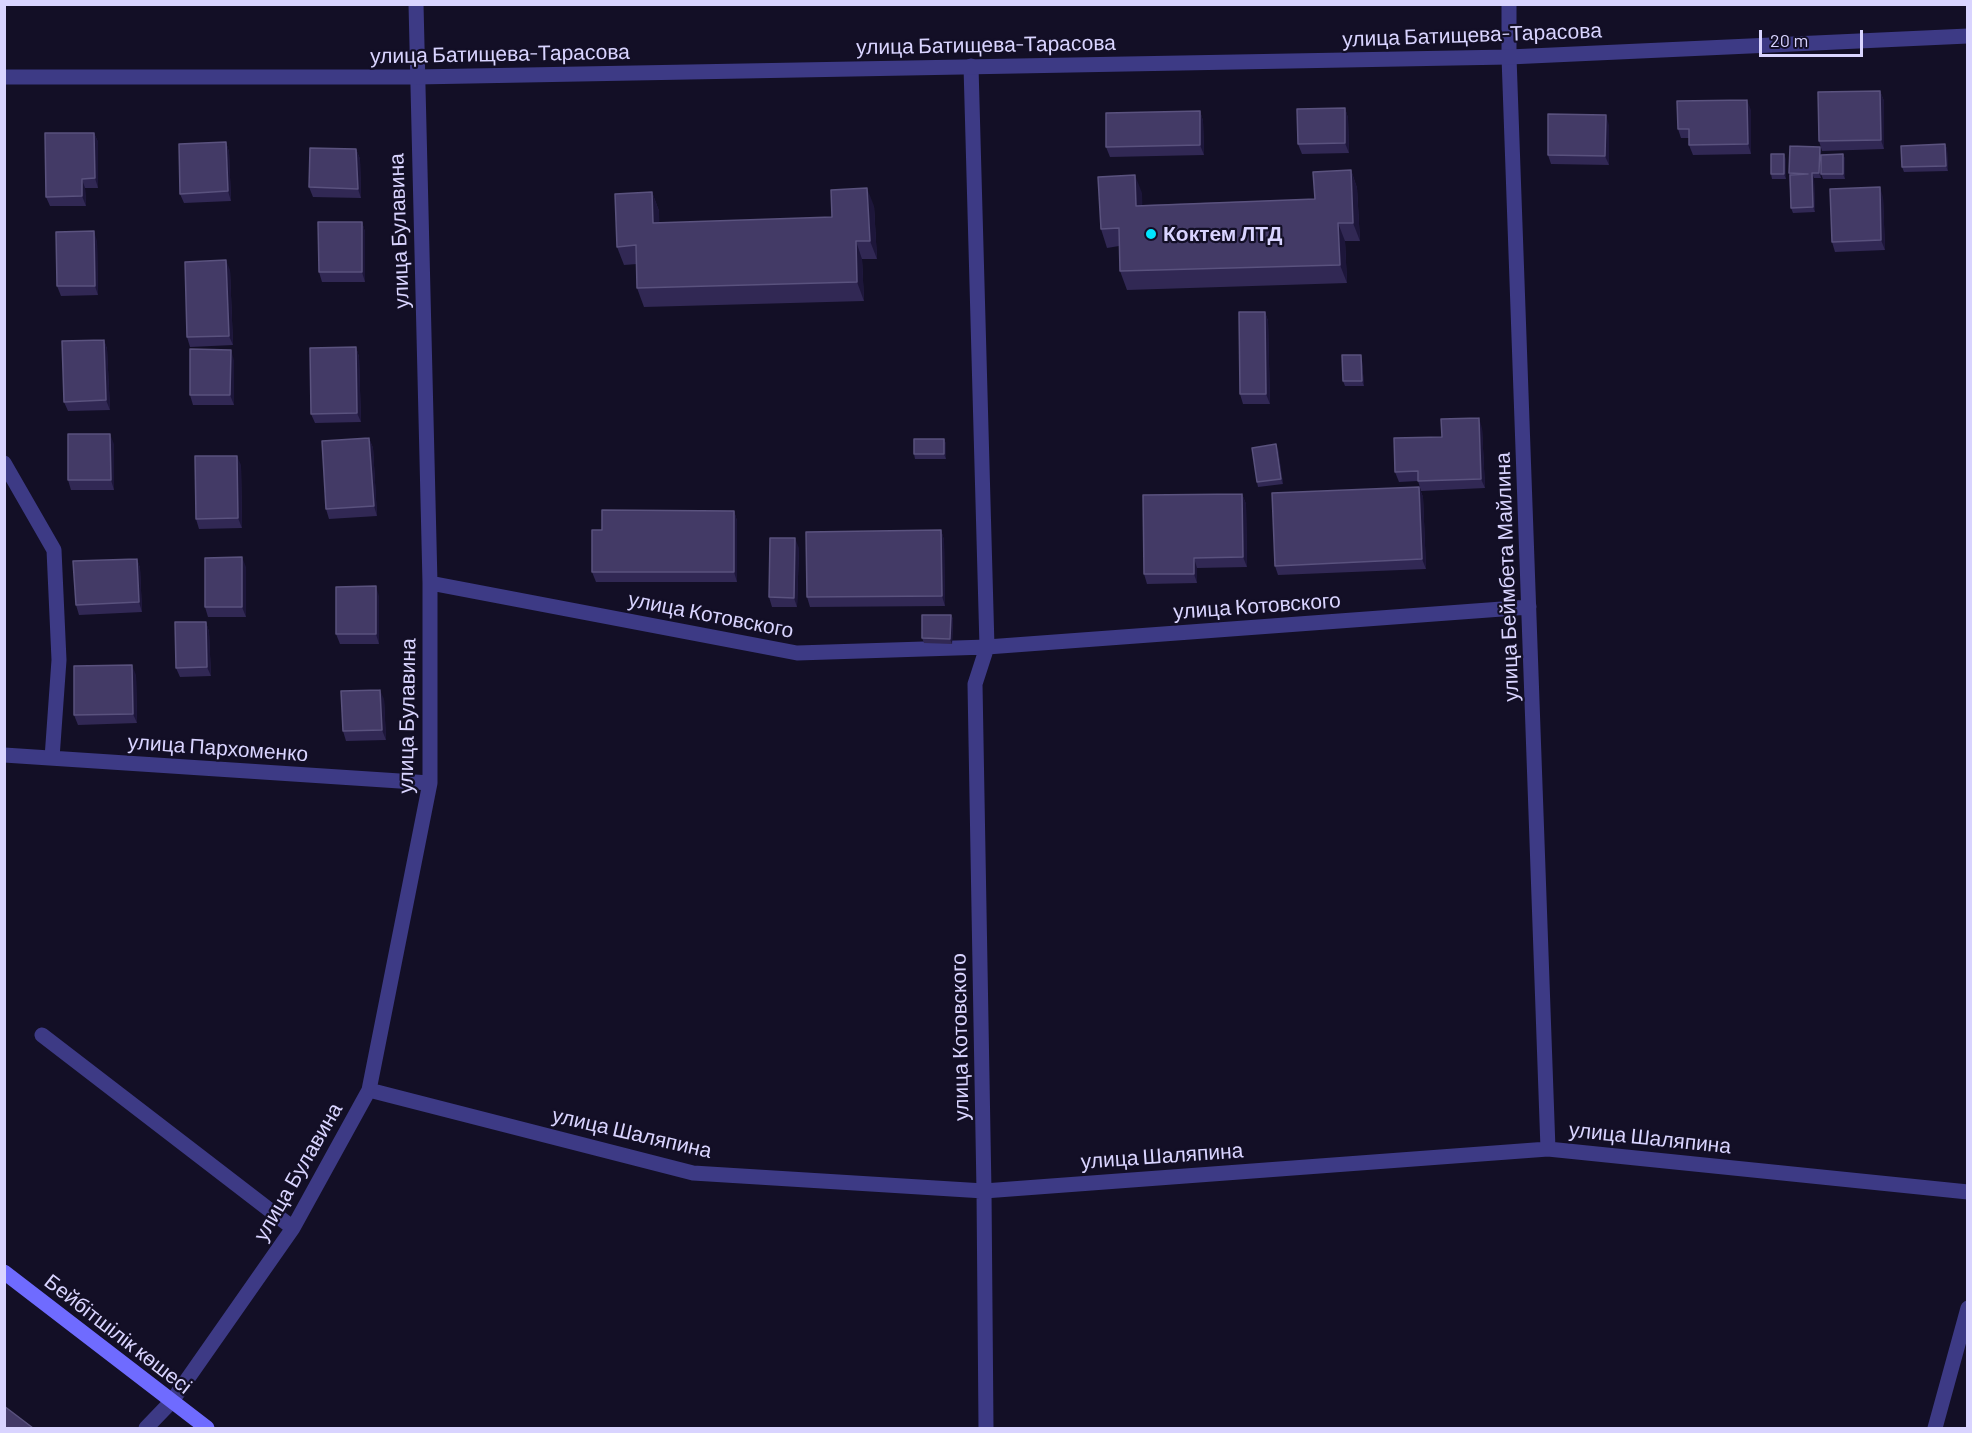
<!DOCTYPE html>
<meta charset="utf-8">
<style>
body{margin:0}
#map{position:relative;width:1972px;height:1433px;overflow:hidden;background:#130f26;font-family:Barlow,sans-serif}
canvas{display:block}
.frame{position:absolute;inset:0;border:6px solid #d9d4ff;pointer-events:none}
.scale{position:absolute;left:1759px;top:30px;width:104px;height:27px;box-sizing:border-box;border:3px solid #d9d4ff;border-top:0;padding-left:8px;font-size:18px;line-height:21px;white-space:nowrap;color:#d9d4ff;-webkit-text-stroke:4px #130f26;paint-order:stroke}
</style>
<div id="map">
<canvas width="1972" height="1433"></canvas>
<div class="frame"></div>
<div class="scale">20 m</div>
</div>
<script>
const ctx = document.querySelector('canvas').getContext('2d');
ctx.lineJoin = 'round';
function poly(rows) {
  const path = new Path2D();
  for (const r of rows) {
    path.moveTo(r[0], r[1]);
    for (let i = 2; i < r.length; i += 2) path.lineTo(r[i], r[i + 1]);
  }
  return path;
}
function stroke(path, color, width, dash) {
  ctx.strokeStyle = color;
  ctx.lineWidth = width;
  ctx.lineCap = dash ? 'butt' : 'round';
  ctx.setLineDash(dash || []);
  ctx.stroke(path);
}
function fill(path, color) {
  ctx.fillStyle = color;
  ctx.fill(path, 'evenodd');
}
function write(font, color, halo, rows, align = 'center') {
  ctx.font = font + ' Barlow,sans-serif';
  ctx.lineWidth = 4.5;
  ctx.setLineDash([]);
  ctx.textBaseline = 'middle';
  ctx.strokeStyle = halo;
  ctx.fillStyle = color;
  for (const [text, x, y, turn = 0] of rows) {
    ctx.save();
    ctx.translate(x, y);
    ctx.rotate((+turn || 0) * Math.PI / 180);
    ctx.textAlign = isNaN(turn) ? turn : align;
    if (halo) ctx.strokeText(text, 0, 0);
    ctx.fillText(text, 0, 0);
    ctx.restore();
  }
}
stroke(poly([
 [1509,4,1509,57,1548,1149],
 [971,66,987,647,975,684,984,1191,986,1428],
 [4,463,54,550,59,660,52,758],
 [430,583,797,653,987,647,1529,607],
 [4,755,430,783],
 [42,1035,293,1228],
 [369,1090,693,1173,984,1191,1548,1149,1968,1192],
 [172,1401,293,1228,369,1090,430,783,430,583,416,4],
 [1935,1428,1968,1308]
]), '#3d3a85', 15);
stroke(poly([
 [4,77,416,77,1509,57,1968,36],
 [146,1428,172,1401]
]), '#3d3a85', 15);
stroke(poly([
 [4,1272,207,1428]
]), '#6f6bff', 15);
fill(poly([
 [1880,91,1884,101,1884,149,1822,151,1819,141],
 [1345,108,1348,118,1349,153,1302,154,1298,144],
 [1751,110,1751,154,1693,155,1689,145,1689,138,1681,138,1678,129],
 [1200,111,1203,121,1204,155,1110,157,1106,147],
 [1609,125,1609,165,1551,164,1548,155],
 [94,133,98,142,98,188,85,188,86,206,50,206,46,197],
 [226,142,229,152,231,201,184,203,180,194],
 [1945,144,1947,149,1948,171,1904,172,1902,167],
 [1820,147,1821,155,1843,154,1845,159,1845,179,1823,179,1821,174,1821,170,1821,178,1814,178,1815,212,1793,213,1791,208,1789,173],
 [356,149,360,159,361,198,313,197,309,187],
 [1786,159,1786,179,1772,179,1771,174],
 [1351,170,1357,188,1360,241,1345,241,1347,283,1127,290,1120,271,1119,246,1107,248,1101,229,1142,193,1142,205,1315,199],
 [652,192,659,211,659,223,832,217,874,206,877,259,862,259,864,301,644,307,637,288,637,264,624,265,617,247],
 [1883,197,1885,250,1835,252,1832,242],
 [362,222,365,232,365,282,322,282,319,272],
 [97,241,98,295,61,296,57,286],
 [230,270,233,345,190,347,187,337],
 [1265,312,1268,321,1270,404,1243,404,1240,394],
 [104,340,107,349,110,410,68,411,64,402],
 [356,347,359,357,361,422,315,423,311,414],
 [234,360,234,405,193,405,190,395],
 [1362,360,1364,386,1345,386,1343,381],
 [1482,428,1485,488,1421,491,1418,481,1399,482,1395,472,1442,437],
 [369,438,373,448,377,516,329,519,326,509],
 [944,439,946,444,946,459,915,459,914,454],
 [114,444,114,490,71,490,68,480],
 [1278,449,1283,484,1258,487,1257,482],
 [241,465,242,528,199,529,196,519],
 [1419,487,1423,497,1426,569,1278,575,1275,566],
 [1242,494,1246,504,1247,567,1197,568,1197,583,1147,584,1144,574],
 [734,511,737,521,737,582,596,582,592,572,602,530],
 [941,530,944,540,945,606,810,607,807,597],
 [799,548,797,607,772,607,769,597],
 [137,559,140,568,142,612,79,615,76,605],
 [246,567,246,617,208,617,205,607],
 [379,596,379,644,340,644,336,634],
 [951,615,953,619,952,644,924,643,922,638],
 [206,622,209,632,211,676,180,677,176,668],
 [136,675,137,723,78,725,74,715],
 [384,699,386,740,346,741,343,731]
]), '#312854');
fill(poly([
 [1880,91,1884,101,1884,149,1881,140],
 [1747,100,1751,110,1751,154,1748,144],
 [1345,108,1348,118,1349,153,1345,143],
 [1200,111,1203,121,1204,155,1200,145],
 [1606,115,1609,125,1609,165,1605,156],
 [94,133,98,142,98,188,95,178],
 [226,142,229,152,231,201,228,191],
 [1945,144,1947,149,1948,171,1946,166],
 [1820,147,1821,152,1821,178,1819,173],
 [356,149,360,159,361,198,358,189],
 [1784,154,1786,159,1786,179,1784,174],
 [1843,154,1845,159,1845,179,1843,174],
 [1351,170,1357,188,1360,241,1353,223],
 [1812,173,1814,178,1815,212,1813,207],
 [1135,175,1142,193,1143,224,1136,206],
 [82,179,85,188,86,206,82,196],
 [1880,187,1883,197,1885,250,1881,240],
 [867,188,874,206,877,259,870,241],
 [652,192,659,211,660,241,653,223],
 [362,222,365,232,365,282,362,272],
 [1338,223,1345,241,1347,283,1340,265],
 [94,231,97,241,98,295,95,286],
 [856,241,862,259,864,301,857,282],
 [226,260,230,270,233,345,229,336],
 [1265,312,1268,321,1270,404,1266,394],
 [104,340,107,349,110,410,106,400],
 [356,347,359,357,361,422,357,413],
 [231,350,234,360,234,405,230,395],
 [1361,355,1362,360,1364,386,1362,381],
 [1479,418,1482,428,1485,488,1481,479],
 [110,434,114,444,114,490,111,480],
 [369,438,373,448,377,516,374,506],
 [944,439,946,444,946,459,944,454],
 [1276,444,1278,449,1283,484,1281,479],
 [237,456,241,465,242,528,238,518],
 [1419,487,1423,497,1426,569,1422,559],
 [1242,494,1246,504,1247,567,1243,557],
 [734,511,737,521,737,582,734,572],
 [941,530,944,540,945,606,942,596],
 [795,538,799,548,797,607,794,598],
 [242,557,246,567,246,617,242,607],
 [1194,558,1197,568,1197,583,1194,574],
 [137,559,140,568,142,612,139,602],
 [376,586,379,596,379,644,376,634],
 [951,615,953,619,952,644,950,639],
 [206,622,209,632,211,676,207,667],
 [132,665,136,675,137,723,133,714],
 [380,690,384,699,386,740,382,730]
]), '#1d163a');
const building = poly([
 [1880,91,1881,140,1819,141,1818,92,1880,91],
 [1747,100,1748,144,1689,145,1689,129,1678,129,1677,101,1747,100],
 [1345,108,1345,143,1298,144,1297,109,1345,108],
 [1200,111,1200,145,1106,147,1106,113,1200,111],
 [1548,114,1606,115,1605,156,1548,155,1548,114],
 [45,133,94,133,95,178,82,179,82,196,46,197,45,133],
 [226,142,228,191,180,194,179,144,226,142],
 [1945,144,1946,166,1902,167,1901,146,1945,144],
 [1790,146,1820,147,1819,173,1812,173,1813,207,1791,208,1790,175,1808,174,1789,173,1790,146],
 [310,148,356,149,358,189,309,187,310,148],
 [1771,154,1784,154,1784,174,1771,174,1771,154],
 [1843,154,1843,174,1821,174,1821,155,1843,154],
 [1351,170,1353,223,1338,223,1340,265,1120,271,1119,228,1101,229,1098,177,1135,175,1136,206,1315,199,1313,172,1351,170],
 [1880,187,1881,240,1832,242,1830,189,1880,187],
 [867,188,870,241,856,241,857,282,637,288,636,245,617,247,615,194,652,192,653,223,832,217,831,190,867,188],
 [318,222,362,222,362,272,319,272,318,222],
 [94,231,95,286,57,286,56,232,94,231],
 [226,260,229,336,187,337,185,262,226,260],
 [1239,312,1265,312,1266,394,1240,394,1239,312],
 [104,340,106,400,64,402,62,341,104,340],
 [356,347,357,413,311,414,310,348,356,347],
 [190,349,231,350,230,395,190,395,190,349],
 [1342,355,1361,355,1362,381,1343,381,1342,355],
 [1479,418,1481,479,1418,481,1418,471,1395,472,1394,438,1442,437,1441,419,1479,418],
 [68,434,110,434,111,480,68,480,68,434],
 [369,438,374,506,326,509,322,441,369,438],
 [914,439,944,439,944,454,914,454,914,439],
 [1276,444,1281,479,1257,482,1252,448,1276,444],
 [195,456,237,456,238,518,196,519,195,456],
 [1419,487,1422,559,1275,566,1272,493,1419,487],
 [1242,494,1243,557,1194,558,1194,574,1144,574,1143,495,1242,494],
 [602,510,734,511,734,572,592,572,592,530,602,530,602,510],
 [941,530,942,596,807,597,806,532,941,530],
 [770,538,795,538,794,598,769,597,770,538],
 [242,557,242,607,205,607,205,558,242,557],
 [137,559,139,602,76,605,73,561,137,559],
 [376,586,376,634,336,634,336,587,376,586],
 [922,615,951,615,950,639,922,638,922,615],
 [175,622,206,622,207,667,176,668,175,622],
 [132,665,133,714,74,715,74,666,132,665],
 [380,690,382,730,343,731,341,691,380,690],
 [4,1406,33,1428,4,1428,4,1406]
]);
fill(building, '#433a66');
stroke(building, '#5a527e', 1.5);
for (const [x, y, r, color] of [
 [1151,234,6,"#00e5ff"]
]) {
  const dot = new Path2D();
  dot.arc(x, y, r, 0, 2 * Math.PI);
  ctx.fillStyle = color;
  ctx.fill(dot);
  stroke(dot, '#130f26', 2);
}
write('21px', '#d9d4ff', '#130f26', [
 ["улица Батищева-Тарасова",1472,35,-2],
 ["улица Батищева-Тарасова",986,45,-1],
 ["улица Батищева-Тарасова",500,54,-1],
 ["улица Булавина",399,231,-92],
 ["улица Беймбета Майлина",1507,577,-92],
 ["улица Котовского",1257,606,-4],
 ["улица Котовского",711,615,11],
 ["улица Булавина",407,716,-89],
 ["улица Пархоменко",218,748,4],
 ["улица Котовского",960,1037,-91],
 ["улица Шаляпина",632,1133,13],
 ["улица Шаляпина",1650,1138,6],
 ["улица Шаляпина",1162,1156,-4],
 ["улица Булавина",298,1172,-60],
 ["Бейбітшілік көшесі",118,1334,38]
]);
write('bold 21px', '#d9d4ff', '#130f26', [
 ["Коктем ЛТД",1163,234]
], 'left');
</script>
